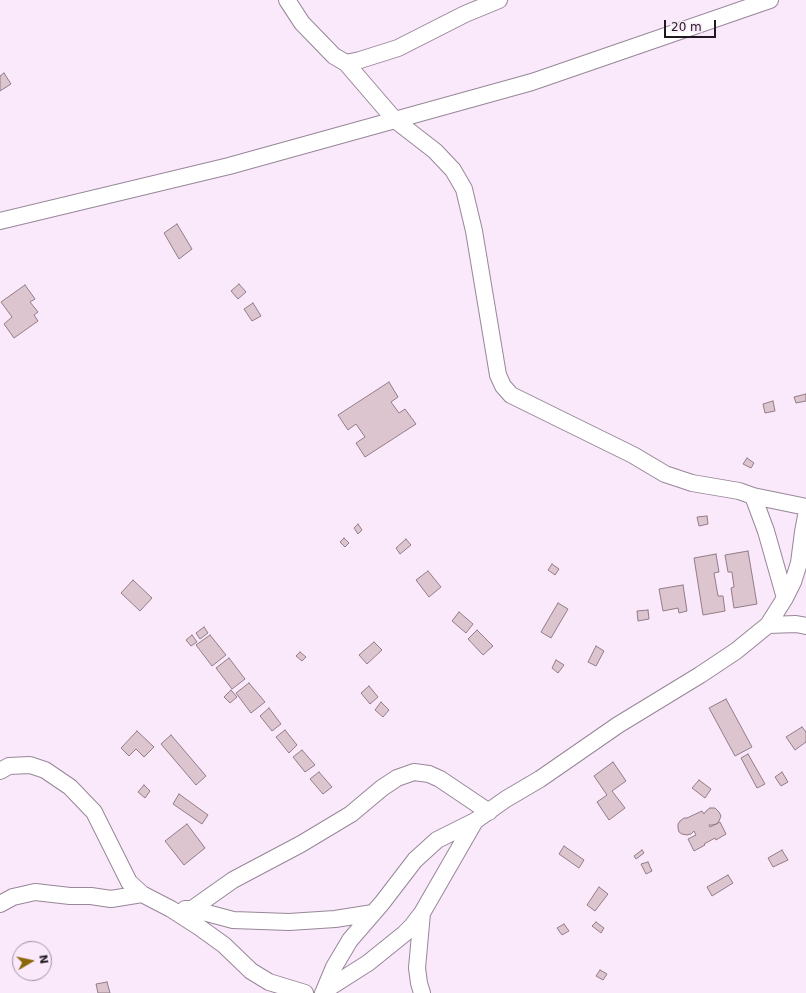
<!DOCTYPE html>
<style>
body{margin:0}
#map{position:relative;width:806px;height:993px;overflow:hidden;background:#fae8fb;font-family:"DejaVu Sans",sans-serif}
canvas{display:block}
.north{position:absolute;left:12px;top:941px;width:40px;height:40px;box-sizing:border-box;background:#fae8fb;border:1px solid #a295a3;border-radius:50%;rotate:81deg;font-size:11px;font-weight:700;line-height:16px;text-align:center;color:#1f191f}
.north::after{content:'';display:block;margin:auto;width:14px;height:18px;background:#8c6708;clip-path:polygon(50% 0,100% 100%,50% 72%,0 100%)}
.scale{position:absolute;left:664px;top:20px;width:52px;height:18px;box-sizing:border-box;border:2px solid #1f191f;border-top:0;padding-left:5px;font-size:12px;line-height:14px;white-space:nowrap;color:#1f191f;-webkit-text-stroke:3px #fae8fb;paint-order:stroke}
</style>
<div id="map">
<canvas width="806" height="993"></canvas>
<div class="north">N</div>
<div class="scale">20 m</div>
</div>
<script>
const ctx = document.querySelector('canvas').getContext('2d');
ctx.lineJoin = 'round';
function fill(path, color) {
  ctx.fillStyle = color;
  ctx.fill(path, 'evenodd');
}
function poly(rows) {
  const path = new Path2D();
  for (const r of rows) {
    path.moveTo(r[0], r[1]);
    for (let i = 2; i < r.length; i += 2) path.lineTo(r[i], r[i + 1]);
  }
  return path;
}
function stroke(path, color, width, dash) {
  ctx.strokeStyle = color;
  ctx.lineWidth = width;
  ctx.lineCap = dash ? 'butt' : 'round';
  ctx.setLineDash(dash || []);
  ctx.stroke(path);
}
const building = poly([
 [4,73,11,84,0,91,0,76,4,73],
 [177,224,192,249,179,259,164,233,177,224],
 [239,284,246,292,238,299,231,291,239,284],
 [25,285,35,299,30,302,38,312,34,315,38,321,14,338,4,324,12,317,1,302,25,285],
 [253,303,261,316,252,321,244,309,253,303],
 [389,382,398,397,391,402,399,413,405,409,416,424,365,457,356,443,365,437,356,424,348,430,338,415,389,382],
 [806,394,806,401,796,403,794,397,806,394],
 [773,401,775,411,765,413,763,404,773,401],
 [747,458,754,463,751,468,743,464,747,458],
 [707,516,708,524,699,526,697,517,707,516],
 [358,524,362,530,358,534,354,528,358,524],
 [344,538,349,543,345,547,340,542,344,538],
 [406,539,411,545,400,554,396,548,406,539],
 [748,551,757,604,734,608,731,588,734,587,732,572,728,572,725,555,748,551],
 [716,554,719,572,714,573,718,596,723,596,725,611,703,615,694,558,716,554],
 [552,564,559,569,555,575,548,570,552,564],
 [428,571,441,587,429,597,416,580,428,571],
 [133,580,152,598,140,611,121,593,133,580],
 [683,585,687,611,679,613,678,608,663,611,659,589,683,585],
 [558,603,568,609,551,638,541,632,558,603],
 [648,610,649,619,638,621,637,611,648,610],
 [459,612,473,624,466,633,452,621,459,612],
 [204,627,208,633,200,639,196,633,204,627],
 [477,630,493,646,483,655,468,639,477,630],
 [192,635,197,642,191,646,186,640,192,635],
 [210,635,226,655,212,666,196,645,210,635],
 [374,642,382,650,367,664,359,655,374,642],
 [596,646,604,651,596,666,588,662,596,646],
 [300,652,306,657,302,661,296,656,300,652],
 [229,658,245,679,232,689,216,668,229,658],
 [556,660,564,665,558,673,552,668,556,660],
 [249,683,265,702,251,713,236,693,249,683],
 [369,686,378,697,370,704,361,693,369,686],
 [231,690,237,697,230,703,224,697,231,690],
 [726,699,752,747,735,756,709,708,726,699],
 [381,702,389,710,383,717,375,710,381,702],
 [269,708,281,724,272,731,260,716,269,708],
 [802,727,806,732,806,742,795,750,786,737,802,727],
 [285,730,297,745,289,753,276,737,285,730],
 [137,731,154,747,144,757,136,749,129,756,121,748,137,731],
 [171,735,206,776,196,785,161,744,171,735],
 [302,750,315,765,305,772,293,757,302,750],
 [748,754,765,784,757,788,741,758,748,754],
 [613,762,626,781,612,791,625,808,609,820,597,802,607,795,594,776,613,762],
 [319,772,332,787,323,794,310,779,319,772],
 [782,772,788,782,781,786,775,777,782,772],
 [699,780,711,789,705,798,692,788,699,780],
 [144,785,150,791,145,798,138,792,144,785],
 [179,794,208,815,202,824,173,804,179,794],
 [710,808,715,808,719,812,721,816,719,821,717,824,712,825,709,825,710,827,720,822,726,834,716,840,715,838,704,844,705,845,694,851,688,839,696,835,694,831,691,834,687,835,682,834,679,832,678,828,678,824,680,821,684,818,687,818,702,811,704,814,706,811,710,808],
 [187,824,205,848,184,865,165,841,187,824],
 [564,846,584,860,579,868,559,854,564,846],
 [642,850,644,853,636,859,634,856,642,850],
 [782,850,788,860,773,867,768,858,782,850],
 [648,862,652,871,646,874,641,864,648,862],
 [728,875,733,883,712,896,707,887,728,875],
 [599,887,608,894,595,911,587,905,599,887],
 [596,922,604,928,601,933,592,926,596,922],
 [564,924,569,931,562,935,557,928,564,924],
 [600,970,607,974,603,980,596,976,600,970],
 [107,982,110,993,98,993,96,984,107,982]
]);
fill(building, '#ddc5d0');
stroke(building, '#927c87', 1);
const minor = poly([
 [287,0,302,23,334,56,346,63,395,120,435,151,453,170,464,189,474,231,498,375,503,386,511,395,633,455,665,474,692,483,739,491,753,496,806,507],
 [346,63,360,60,398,48,465,14,499,0],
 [0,221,229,166,532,82,770,0],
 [753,496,766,531,785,598],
 [768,625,796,624,806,626],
 [0,771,9,766,30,765,45,770,70,787,94,812,129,882,142,894,171,909,199,927,224,945,251,971,269,982,305,993],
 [0,904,13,897,35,892,70,896,91,896,111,899,142,894],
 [185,909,192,909,233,920,289,922,335,919,373,913],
 [192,909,233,880,301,844,351,814,382,788,397,778,414,772,429,774,440,779,489,812],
 [422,913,417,968,419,983,422,993],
 [324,991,334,967,350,940,382,903,415,860,437,840,475,821],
 [323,993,324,991,368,963,404,934,412,926,422,913,475,821,506,799,540,779,618,725,700,675,736,651,768,625,785,598,793,582,799,563,803,532,806,516]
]);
stroke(minor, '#978798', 18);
stroke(minor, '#fff', 16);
</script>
